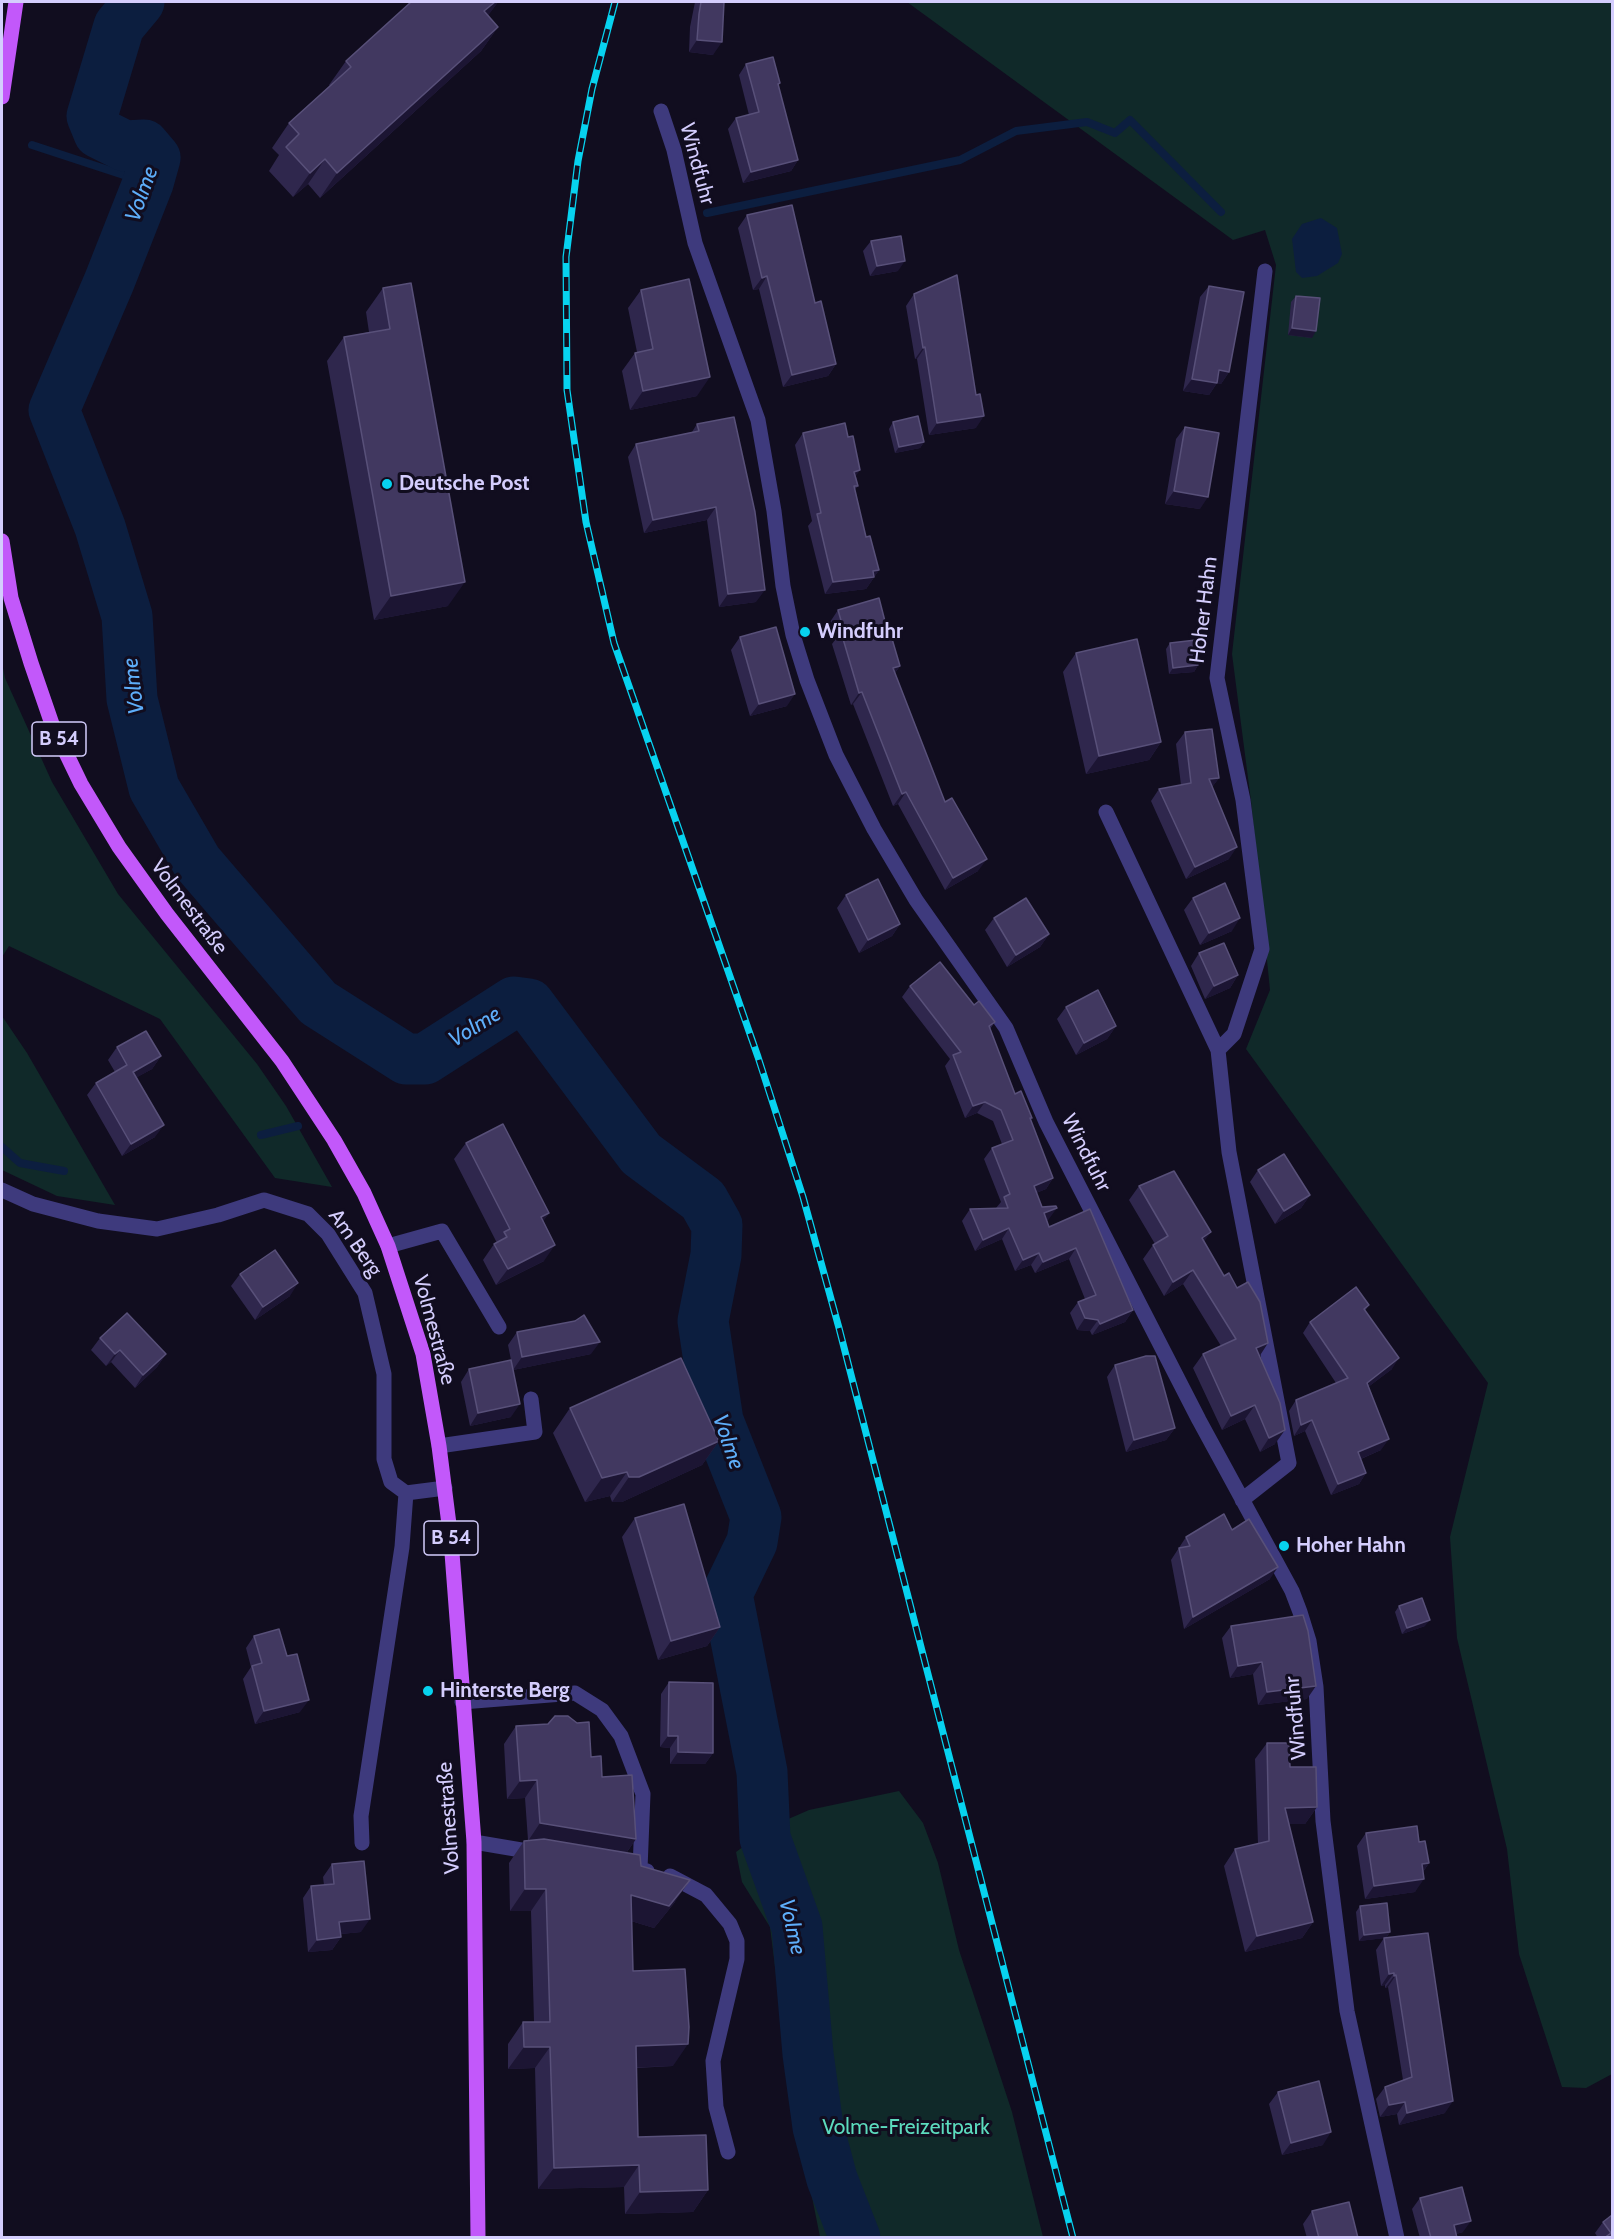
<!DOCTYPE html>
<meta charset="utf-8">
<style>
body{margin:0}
#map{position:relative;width:1614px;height:2239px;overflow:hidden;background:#110d1f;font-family:Cabin,sans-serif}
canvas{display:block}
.frame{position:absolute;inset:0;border:3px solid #d4cdfd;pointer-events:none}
</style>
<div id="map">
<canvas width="1614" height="2239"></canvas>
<div class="frame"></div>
</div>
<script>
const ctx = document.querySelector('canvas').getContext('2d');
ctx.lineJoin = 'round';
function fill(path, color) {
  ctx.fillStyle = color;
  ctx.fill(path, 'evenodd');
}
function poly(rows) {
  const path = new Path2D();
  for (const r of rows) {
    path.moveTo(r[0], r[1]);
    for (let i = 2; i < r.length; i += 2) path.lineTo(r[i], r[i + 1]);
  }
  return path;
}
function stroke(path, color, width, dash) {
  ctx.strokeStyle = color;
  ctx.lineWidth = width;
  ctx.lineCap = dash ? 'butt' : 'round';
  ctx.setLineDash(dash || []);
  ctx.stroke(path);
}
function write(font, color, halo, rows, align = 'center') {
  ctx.font = font + ' Cabin,sans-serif';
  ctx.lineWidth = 6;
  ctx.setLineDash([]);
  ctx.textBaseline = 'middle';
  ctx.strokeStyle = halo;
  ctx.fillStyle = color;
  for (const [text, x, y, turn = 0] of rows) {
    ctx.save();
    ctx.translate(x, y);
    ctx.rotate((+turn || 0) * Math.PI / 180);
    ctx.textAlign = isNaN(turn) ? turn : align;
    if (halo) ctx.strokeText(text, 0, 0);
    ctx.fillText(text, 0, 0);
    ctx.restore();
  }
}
fill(poly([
 [907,2,1612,2,1612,2074,1586,2088,1562,2087,1519,1954,1507,1849,1457,1638,1450,1537,1488,1383,1246,1049,1270,990,1251,801,1232,654,1276,265,1265,230,1233,240],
 [2,663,5,678,52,782,118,894,257,1064,286,1106,332,1187,275,1178,160,1019,9,946,2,957],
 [2,1016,27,1053,115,1205,57,1196,2,1170],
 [899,1791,923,1823,938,1863,959,1950,1012,2112,1043,2237,820,2237,790,2087,770,1927,742,1882,736,1852,770,1827,809,1810]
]), '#102929');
fill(poly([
 [1321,218,1337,228,1342,254,1338,263,1317,276,1302,278,1296,272,1292,239,1302,224]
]), '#0c1e3f');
stroke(poly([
 [32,145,148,183],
 [707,213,960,160,1016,131,1087,122,1115,133,1130,120,1221,212],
 [261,1135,298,1126],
 [2,1147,20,1163,64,1171]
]), '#0c1e3f', 8);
stroke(poly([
 [139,2,119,26,92,116,99,133,125,146,144,145,155,158,148,183,109,282,54,410,100,527,127,616,132,699,154,788,197,862,318,1003,406,1059,425,1059,514,1002,529,1004,641,1154,703,1200,717,1225,716,1255,703,1321,718,1421,756,1517,752,1542,727,1594,762,1772,765,1838,797,1927,808,2054,818,2127,832,2179,855,2238]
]), '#0c1e3f', 51);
stroke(poly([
 [661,111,674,150,695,243,758,420,774,511,783,586,793,635,807,680,836,755,874,829,916,900,1006,1028,1046,1122,1199,1420,1292,1591,1300,1612,1309,1641,1316,1687,1323,1821,1347,2011,1397,2238],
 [1106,812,1218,1050],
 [2,1190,33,1204,98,1221,157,1229,218,1215,264,1200,308,1214,328,1234,365,1293,384,1374,384,1459,391,1482,406,1493,445,1488],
 [388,1246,442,1231,499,1327],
 [439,1446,535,1432,531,1399],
 [1242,1500,1289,1463,1229,1152,1218,1050,1234,1034,1262,949,1243,800,1217,678,1265,271],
 [462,1702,575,1693,602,1710,621,1736,643,1794,640,1869,647,1871],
 [474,1842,539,1853],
 [362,1843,361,1816,402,1547,406,1493],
 [670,1876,706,1895,730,1924,737,1941,737,1959,713,2061,716,2107,728,2152]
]), '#3e3a7d', 15);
stroke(poly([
 [2,97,16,2],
 [2,541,11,598,31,663,52,724,81,784,119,847,167,914,282,1061,334,1140,364,1193,388,1246,423,1354,439,1446,451,1540,474,1842,478,2238]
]), '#c258fa', 15);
const rail = poly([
 [615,2,592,89,578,161,566,257,567,390,586,522,614,643,758,1057,803,1197,839,1328,1073,2238]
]);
stroke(rail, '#07d2ef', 7);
stroke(rail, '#110d1f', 4.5, [14]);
fill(poly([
 [411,2,498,2,488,15,498,27,481,51,320,198,308,184,293,197,269,171,279,155,272,148,289,123,330,86,329,85,346,61],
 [695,2,724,2,713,55,689,52,690,27],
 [746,64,778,86,798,160,791,171,743,183,728,129,736,118,749,115,739,75],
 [747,215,836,364,828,376,783,387,759,289,753,290,738,228],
 [871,241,898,271,870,276,863,251],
 [1209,286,1229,372,1221,384,1217,383,1209,395,1183,391,1200,297],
 [383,288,448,606,374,620,327,361,344,337,369,332,366,312],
 [641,290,697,396,630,410,622,371,635,353,637,352,628,308],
 [914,294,976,428,929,435,917,359,915,359,906,306],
 [1296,296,1312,338,1288,335,1291,302],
 [893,422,924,442,920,448,895,453,889,429],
 [697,424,756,602,719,607,707,520,644,533,628,457,636,444,692,432],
 [1185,427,1200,509,1165,504,1176,439],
 [803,433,856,477,858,486,855,489,866,537,879,570,866,589,825,594,808,526,812,521,795,445],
 [838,610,888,633,900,666,895,673,945,802,978,871,945,890,898,804,893,806,853,704,851,705,832,644,835,640,830,622],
 [740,637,787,706,750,716,731,650],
 [1170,643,1198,665,1194,672,1169,674,1166,649],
 [1076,653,1161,742,1149,760,1086,774,1063,672],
 [1185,732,1219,778,1212,787,1229,859,1186,879,1151,801,1159,789,1181,785,1176,744],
 [846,895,900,924,892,936,859,953,837,908],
 [1193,898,1232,931,1200,945,1184,910],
 [994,918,1049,934,1040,947,1007,967,985,930],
 [1199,953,1238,975,1230,988,1205,999,1191,966],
 [910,986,974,1005,995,1022,990,1029,1015,1094,1032,1118,1030,1120,1053,1178,1046,1189,1036,1193,1042,1207,1049,1219,1047,1220,1049,1227,1090,1209,1133,1310,1125,1322,1092,1335,1090,1331,1077,1330,1070,1313,1078,1302,1085,1299,1069,1259,1035,1273,1031,1265,1015,1271,1002,1239,975,1251,962,1221,970,1209,996,1208,1001,1202,984,1159,992,1148,1002,1144,993,1121,977,1113,965,1118,945,1066,950,1059,902,997],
 [1066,1007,1116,1026,1107,1039,1076,1055,1057,1019],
 [117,1047,161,1056,152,1069,137,1077,155,1137,122,1156,87,1095,96,1083,115,1072,108,1060],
 [466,1143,549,1213,543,1221,544,1261,496,1285,483,1260,494,1244,497,1243,454,1159],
 [1258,1170,1310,1195,1301,1208,1275,1224,1250,1182],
 [1139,1186,1204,1242,1259,1356,1275,1444,1260,1452,1245,1419,1222,1430,1193,1368,1203,1354,1221,1346,1183,1284,1164,1296,1143,1259,1153,1245,1155,1244,1129,1200],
 [240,1274,290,1296,255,1320,231,1286],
 [1369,1305,1365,1311,1392,1369,1368,1387,1381,1450,1361,1459,1366,1473,1359,1484,1331,1495,1305,1431,1294,1436,1289,1411,1296,1400,1336,1383,1303,1333,1310,1322],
 [575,1321,591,1354,513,1370,508,1345,517,1332],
 [100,1338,166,1354,157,1367,135,1388,111,1362,106,1366,91,1350],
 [1115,1365,1175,1428,1166,1440,1126,1452,1107,1377],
 [469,1369,511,1417,470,1426,461,1382],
 [570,1408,719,1441,702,1465,622,1502,612,1502,610,1496,585,1502,553,1433],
 [635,1518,720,1627,707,1646,658,1660,622,1537],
 [1232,1530,1270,1579,1184,1629,1171,1560,1186,1537],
 [1399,1606,1425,1626,1402,1634,1395,1612],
 [1231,1626,1307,1699,1258,1705,1253,1674,1230,1678,1222,1638],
 [254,1636,300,1712,255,1724,243,1679,251,1667,246,1648],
 [669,1682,713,1753,705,1764,670,1764,670,1748,660,1747,661,1694],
 [548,1724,591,1757,636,1839,627,1852,641,1866,675,1902,654,1928,631,1921,633,1971,673,2066,636,2068,638,2137,708,2190,693,2212,625,2214,624,2187,538,2189,535,2068,508,2069,508,2044,523,2022,534,2022,531,1911,510,1911,509,1863,524,1841,528,1840,525,1798,507,1799,504,1744,516,1726],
 [1267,1743,1290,1767,1317,1807,1305,1824,1289,1824,1313,1922,1302,1938,1245,1952,1224,1866,1235,1849,1258,1844,1255,1759],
 [1366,1833,1419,1842,1429,1863,1423,1872,1415,1892,1365,1899,1357,1846],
 [332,1864,361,1932,341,1934,341,1937,332,1950,308,1952,303,1898,311,1886,324,1885,323,1877],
 [1360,1906,1390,1932,1386,1938,1445,2113,1399,2125,1397,2114,1380,2117,1376,2099,1385,2087,1403,2080,1388,1987,1385,1988,1385,1985,1381,1986,1376,1950,1384,1938,1359,1941,1356,1912],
 [1278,2092,1323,2145,1282,2155,1269,2104],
 [1420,2198,1463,2232,1456,2234,1457,2238,1420,2238,1412,2209],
 [1312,2211,1358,2238,1307,2238,1303,2224],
 [1612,2215,1612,2238,1598,2238,1595,2233,1603,2222]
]), '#2f274d');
fill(poly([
 [495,2,498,2,485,20,484,11],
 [498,27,481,51,320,198,337,173],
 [697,40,722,42,713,55,689,52],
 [325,159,308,184,293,197,310,173],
 [798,160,791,171,743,183,751,172],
 [905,261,898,271,870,276,877,266],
 [767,276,759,289,753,290,762,278],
 [1292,328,1316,331,1312,338,1288,335],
 [925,347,917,359,915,359,923,348],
 [836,364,828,376,783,387,792,375],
 [1219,370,1229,372,1221,384,1211,382],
 [710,377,697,396,630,410,643,391],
 [1192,379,1217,383,1209,395,1183,391],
 [984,416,976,428,929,435,937,423],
 [924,442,920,448,895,453,899,447],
 [860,470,852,482,854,472],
 [1174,491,1208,497,1200,509,1165,504],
 [716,507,707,520,644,533,653,520],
 [879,570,866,589,825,594,833,582],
 [465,582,448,606,374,620,391,596],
 [765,590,756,602,719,607,728,594],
 [1198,665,1194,672,1169,674,1173,668],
 [900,666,891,678,893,668],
 [862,692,853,704,851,705,859,693],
 [795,694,787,706,750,716,759,704],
 [1161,742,1149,760,1086,774,1099,756],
 [1219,778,1210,790,1209,779],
 [906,792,898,804,893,806,902,794],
 [1237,847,1229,859,1186,879,1195,867],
 [987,859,978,871,945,890,953,878],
 [1240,918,1232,931,1200,945,1209,933],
 [900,924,892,936,859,953,868,940],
 [1049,934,1040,947,1007,967,1016,955],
 [1238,975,1230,988,1205,999,1214,986],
 [1116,1026,1107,1039,1076,1055,1084,1043],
 [161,1056,152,1069,125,1084,133,1072],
 [985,1102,977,1113,965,1118,973,1106],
 [164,1125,155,1137,122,1156,131,1144],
 [1053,1178,1046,1189,1026,1197,1034,1186],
 [1310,1195,1301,1208,1275,1224,1284,1211],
 [1057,1208,1049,1219,1036,1224,1044,1213],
 [549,1213,538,1229,541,1217],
 [1009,1228,1002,1239,975,1251,983,1240],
 [1211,1232,1201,1246,1202,1238],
 [555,1245,544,1261,496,1285,508,1269],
 [1076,1248,1069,1259,1035,1273,1043,1262],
 [1039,1253,1031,1265,1015,1271,1023,1260],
 [1193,1270,1183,1284,1164,1296,1173,1282],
 [298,1283,290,1296,255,1320,263,1307],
 [1133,1310,1125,1322,1092,1335,1100,1324],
 [1085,1318,1098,1320,1090,1331,1077,1330],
 [600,1342,591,1354,513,1370,522,1357],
 [1268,1343,1259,1357,1256,1348],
 [120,1350,111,1362,106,1366,115,1354],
 [166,1354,157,1367,135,1388,143,1375],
 [1399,1358,1392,1369,1359,1394,1367,1383],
 [520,1404,511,1417,470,1426,478,1413],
 [1255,1405,1245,1419,1222,1430,1231,1416],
 [1312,1420,1305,1431,1294,1436,1301,1425],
 [1175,1428,1166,1440,1126,1452,1134,1440],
 [1285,1430,1275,1444,1260,1452,1269,1438],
 [1389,1439,1381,1450,1351,1463,1358,1452],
 [719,1441,702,1465,622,1502,612,1502,629,1477],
 [627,1472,610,1496,585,1502,602,1478],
 [1366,1473,1359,1484,1331,1495,1338,1484],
 [1278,1567,1270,1579,1184,1629,1193,1617],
 [1430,1620,1425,1626,1402,1634,1407,1628],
 [720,1627,707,1646,658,1660,671,1641],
 [1262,1662,1253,1674,1230,1678,1238,1666],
 [1316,1686,1307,1699,1258,1705,1267,1692],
 [309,1700,300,1712,255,1724,264,1711],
 [668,1736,678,1736,670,1748,660,1747],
 [678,1752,713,1753,705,1764,670,1764],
 [537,1780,525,1798,507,1799,520,1781],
 [1317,1807,1305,1824,1273,1824,1285,1808],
 [540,1823,636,1839,624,1856,528,1841],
 [1429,1863,1420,1876,1422,1864],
 [1424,1879,1415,1892,1365,1899,1374,1886],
 [690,1880,675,1902,654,1928,615,1916,631,1895],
 [525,1889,546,1889,531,1911,510,1911],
 [370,1919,361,1932,331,1935,339,1922],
 [1313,1922,1302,1938,1245,1952,1257,1936],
 [1390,1932,1386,1938,1359,1941,1364,1935],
 [341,1937,332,1950,308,1952,317,1940],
 [1394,1973,1385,1985,1381,1986,1389,1974],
 [1396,1975,1388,1987,1385,1988,1394,1976],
 [688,2044,673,2066,620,2068,636,2046],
 [524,2047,550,2047,535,2068,508,2069],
 [1453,2101,1445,2113,1399,2125,1407,2113],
 [1405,2102,1397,2114,1380,2117,1389,2105],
 [1331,2132,1323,2145,1282,2155,1291,2143],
 [639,2165,624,2187,538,2189,554,2168],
 [708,2190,693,2212,625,2214,640,2192],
 [1471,2221,1463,2232,1446,2237,1454,2225]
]), '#1c1533');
const building = poly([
 [411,2,495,2,484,11,498,27,337,173,325,159,310,173,286,147,299,134,289,123,351,67,346,61,411,2],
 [701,2,724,2,722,42,697,40,699,14,701,2],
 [773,57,780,83,778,84,798,160,751,172,736,118,759,112,746,64,773,57],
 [792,205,815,303,821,301,836,364,792,375,767,276,762,278,747,215,792,205],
 [901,236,905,261,877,266,871,241,901,236],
 [957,275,976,395,980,394,984,416,937,423,925,347,923,348,914,294,957,275],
 [689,279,710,377,643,391,635,353,653,349,641,290,689,279],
 [411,283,465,582,391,596,344,337,390,329,383,288,411,283],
 [1209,286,1244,292,1229,372,1219,370,1217,383,1192,379,1209,286],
 [1296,296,1320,298,1316,331,1292,328,1296,296],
 [918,416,924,442,899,447,893,422,918,416],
 [734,417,755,512,765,590,728,594,716,507,653,520,636,444,699,431,697,424,734,417],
 [845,423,848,437,853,436,860,470,854,472,858,486,854,486,866,537,870,536,879,570,873,571,874,577,833,582,817,514,821,513,803,433,845,423],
 [1185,427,1219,433,1208,497,1174,491,1185,427],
 [879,598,888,633,890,632,900,666,893,668,945,802,952,798,987,859,953,878,906,792,902,794,862,692,859,693,841,632,844,631,838,610,879,598],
 [776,627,795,694,759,704,740,637,776,627],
 [1137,639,1161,742,1099,756,1076,653,1137,639],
 [1196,640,1198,665,1173,668,1170,643,1196,640],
 [1212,729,1219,778,1209,779,1237,847,1195,867,1159,789,1191,783,1185,732,1212,729],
 [878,879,900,924,868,940,846,895,878,879],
 [1225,883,1240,918,1209,933,1193,898,1225,883],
 [1026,898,1049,934,1016,955,994,918,1026,898],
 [1224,943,1238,975,1214,986,1199,953,1224,943],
 [940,962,974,1005,979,1001,995,1022,989,1026,1015,1094,1021,1091,1032,1118,1030,1118,1053,1178,1034,1186,1042,1207,1056,1206,1057,1208,1044,1213,1049,1227,1090,1209,1133,1310,1100,1324,1098,1320,1085,1318,1078,1302,1096,1295,1076,1248,1043,1262,1039,1253,1023,1260,1009,1228,983,1240,970,1209,1008,1208,1004,1197,1010,1194,992,1148,1013,1140,1001,1110,985,1102,973,1106,953,1055,961,1052,910,986,940,962],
 [1098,990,1116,1026,1084,1043,1066,1007,1098,990],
 [146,1031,161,1056,133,1072,164,1125,131,1144,96,1083,127,1065,117,1047,146,1031],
 [503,1124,549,1213,541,1217,555,1245,508,1269,494,1244,507,1237,504,1232,510,1229,466,1143,503,1124],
 [1284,1154,1310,1195,1284,1211,1258,1170,1284,1154],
 [1174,1171,1211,1232,1202,1238,1224,1276,1229,1273,1237,1288,1248,1282,1260,1302,1268,1343,1256,1348,1280,1403,1285,1430,1269,1438,1255,1405,1231,1416,1203,1354,1236,1339,1193,1270,1173,1282,1153,1245,1168,1236,1139,1186,1174,1171],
 [275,1250,298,1283,263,1307,240,1274,275,1250],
 [1356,1287,1369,1305,1364,1309,1399,1358,1367,1383,1389,1439,1358,1452,1366,1473,1338,1484,1312,1420,1301,1425,1296,1400,1348,1378,1310,1322,1356,1287],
 [127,1313,166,1354,143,1375,120,1350,115,1354,100,1338,127,1313],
 [584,1315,600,1342,522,1357,517,1332,575,1321,584,1315],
 [1146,1356,1155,1356,1175,1428,1134,1440,1115,1365,1146,1356],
 [681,1358,719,1441,639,1477,629,1477,627,1472,602,1478,570,1408,681,1358],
 [511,1360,520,1404,478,1413,469,1369,511,1360],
 [684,1504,720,1627,671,1641,635,1518,684,1504],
 [1224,1514,1232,1530,1249,1519,1278,1567,1193,1617,1179,1548,1190,1546,1186,1537,1224,1514],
 [1422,1598,1430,1620,1407,1628,1399,1606,1422,1598],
 [1303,1615,1308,1631,1316,1686,1267,1692,1262,1662,1238,1666,1231,1626,1303,1615],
 [279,1629,287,1656,297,1654,309,1700,264,1711,252,1666,262,1663,254,1636,279,1629],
 [669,1682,713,1683,713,1753,678,1752,678,1736,668,1736,669,1682],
 [555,1716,568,1716,577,1723,589,1722,591,1757,601,1756,602,1777,632,1775,636,1839,540,1823,537,1780,520,1781,516,1726,548,1724,555,1716],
 [1267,1743,1289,1743,1290,1767,1316,1767,1317,1807,1285,1808,1313,1922,1257,1936,1235,1849,1269,1841,1267,1743],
 [1417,1826,1419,1842,1425,1841,1429,1863,1422,1864,1424,1879,1374,1886,1366,1833,1417,1826],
 [544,1839,640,1855,641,1866,690,1880,669,1906,631,1895,633,1971,685,1969,689,2027,688,2044,636,2046,638,2137,706,2135,708,2190,640,2192,639,2165,554,2168,550,2047,524,2047,523,2022,550,2022,546,1889,525,1889,524,1841,544,1839],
 [364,1861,370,1919,339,1922,341,1937,317,1940,311,1886,334,1884,332,1864,364,1861],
 [1387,1903,1390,1932,1364,1935,1360,1906,1387,1903],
 [1428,1933,1453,2101,1407,2113,1405,2102,1389,2105,1385,2087,1412,2077,1396,1975,1394,1976,1394,1973,1389,1974,1384,1938,1428,1933],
 [1319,2081,1331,2132,1291,2143,1278,2092,1319,2081],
 [1462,2187,1471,2221,1454,2225,1457,2238,1431,2238,1420,2198,1462,2187],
 [1349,2202,1358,2238,1319,2238,1312,2211,1349,2202],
 [1612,2215,1612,2238,1604,2238,1611,2233,1603,2222,1612,2215]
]);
fill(building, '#413860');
stroke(building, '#585079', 1.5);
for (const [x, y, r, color] of [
 [387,484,6,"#07d2ef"],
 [805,632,6,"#07d2ef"],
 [1284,1546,6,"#07d2ef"],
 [428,1691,6,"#07d2ef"]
]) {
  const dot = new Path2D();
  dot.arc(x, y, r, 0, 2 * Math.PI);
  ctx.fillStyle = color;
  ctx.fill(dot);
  stroke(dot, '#110d1f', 2);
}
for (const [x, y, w] of [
 [59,739,54],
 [451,1538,54]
]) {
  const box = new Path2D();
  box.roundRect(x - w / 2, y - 17, w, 34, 4.5);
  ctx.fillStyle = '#110d1f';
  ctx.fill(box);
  stroke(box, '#d4cdfd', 1.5);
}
write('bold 20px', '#d4cdfd', null, [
 ["B 54",59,739],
 ["B 54",451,1538]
]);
write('21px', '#d4cdfd', '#110d1f', [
 ["Windfuhr",697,164,75],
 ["Hoher Hahn",1204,610,-83],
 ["Volmestraße",189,907,53],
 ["Windfuhr",1086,1153,63],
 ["Am Berg",355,1243,55],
 ["Volmestraße",434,1330,75],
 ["Windfuhr",1296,1718,-95],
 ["Volmestraße",449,1818,-94]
]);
write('bold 21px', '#d4cdfd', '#110d1f', [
 ["Deutsche Post",399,484],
 ["Windfuhr",817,632],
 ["Hoher Hahn",1296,1546],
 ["Hinterste Berg",440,1691]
], 'left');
write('21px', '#5cdbbe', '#110d1f', [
 ["Volme-Freizeitpark",906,2128]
]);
write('italic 22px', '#5eaefa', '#110d1f', [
 ["Volme",142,194,-70],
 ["Volme",134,686,-97],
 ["Volme",475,1027,-32],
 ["Volme",728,1442,71],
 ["Volme",792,1927,77]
]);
</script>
